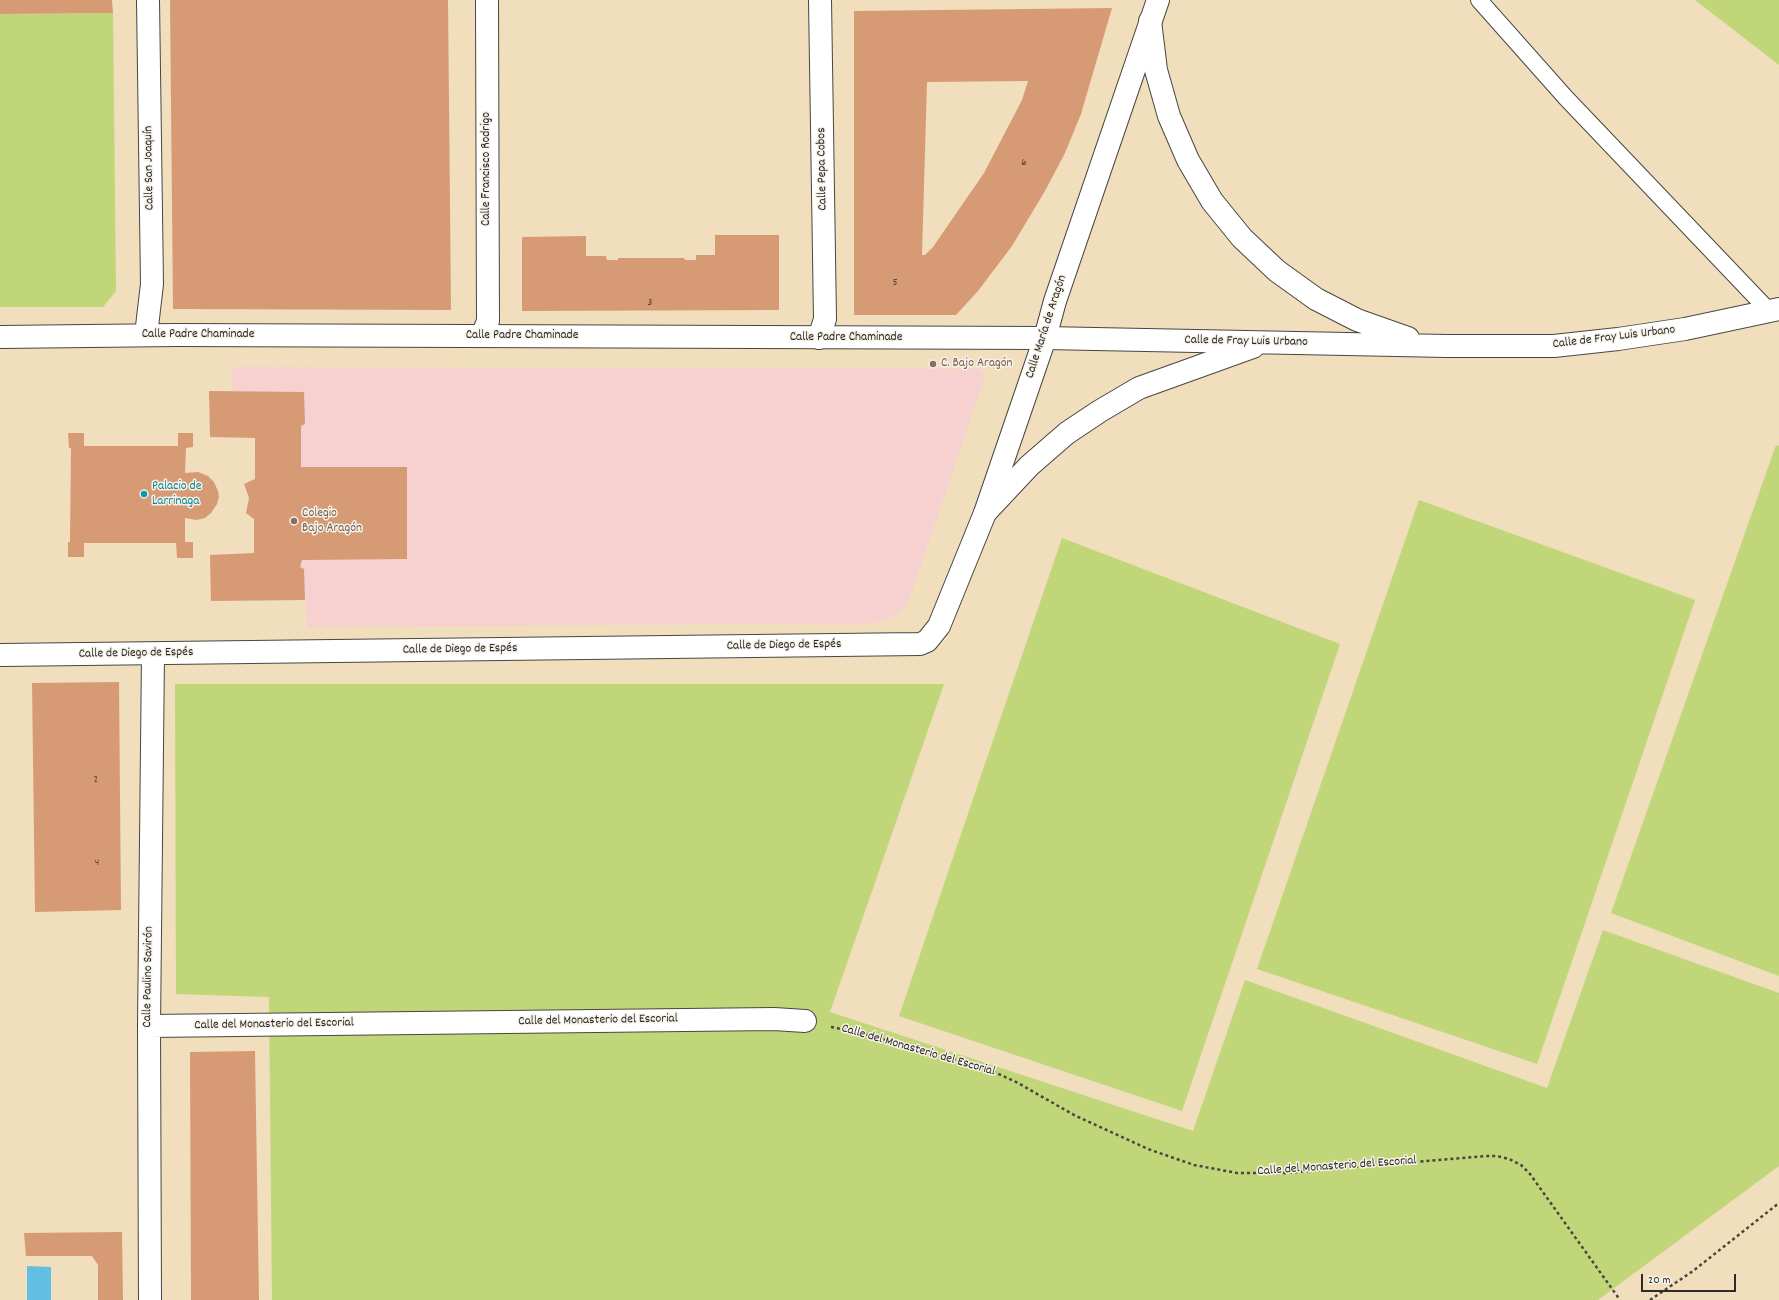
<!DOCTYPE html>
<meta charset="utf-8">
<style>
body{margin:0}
#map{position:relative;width:1779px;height:1300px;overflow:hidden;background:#f0debc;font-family:Dekko,sans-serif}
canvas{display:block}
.scale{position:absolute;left:1641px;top:1274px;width:95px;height:18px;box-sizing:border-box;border:2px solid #2b2b2b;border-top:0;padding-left:5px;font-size:12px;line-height:14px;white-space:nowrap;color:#2b2b2b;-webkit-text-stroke:3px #f7f3e8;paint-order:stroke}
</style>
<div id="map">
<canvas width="1779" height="1300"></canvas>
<div class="scale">20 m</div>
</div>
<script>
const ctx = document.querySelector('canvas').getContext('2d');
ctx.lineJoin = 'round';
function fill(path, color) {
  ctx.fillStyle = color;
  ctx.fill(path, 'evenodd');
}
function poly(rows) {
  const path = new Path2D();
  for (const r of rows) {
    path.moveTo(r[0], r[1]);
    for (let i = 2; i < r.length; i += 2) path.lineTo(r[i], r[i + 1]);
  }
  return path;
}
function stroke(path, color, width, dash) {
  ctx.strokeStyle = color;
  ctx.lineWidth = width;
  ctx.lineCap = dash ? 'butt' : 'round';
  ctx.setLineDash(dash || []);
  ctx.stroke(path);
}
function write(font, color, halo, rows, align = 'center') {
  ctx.font = font + ' Dekko,sans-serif';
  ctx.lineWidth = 3;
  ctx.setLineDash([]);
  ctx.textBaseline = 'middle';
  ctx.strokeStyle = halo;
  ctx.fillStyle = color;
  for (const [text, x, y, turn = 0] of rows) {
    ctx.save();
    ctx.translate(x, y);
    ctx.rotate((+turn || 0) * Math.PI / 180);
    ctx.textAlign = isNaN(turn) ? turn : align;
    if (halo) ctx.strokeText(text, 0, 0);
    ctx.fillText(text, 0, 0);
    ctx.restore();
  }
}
fill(poly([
 [233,367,980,369,985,376,907,606,893,616,876,623,308,627,305,600,211,601,210,555,254,553,255,438,210,437,209,391,232,391]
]), '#f7d0d0');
fill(poly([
 [1695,0,1779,0,1779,65,1761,51],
 [113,13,116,291,103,307,0,307,0,14],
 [1776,445,1779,446,1779,976,1611,913],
 [1419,500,1695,600,1537,1064,1257,969],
 [1062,538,1340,644,1182,1111,899,1016],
 [175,684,944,684,830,1012,1193,1131,1245,980,1547,1088,1603,930,1779,993,1779,1166,1598,1300,272,1300,269,997,176,994]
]), '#c0d679');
fill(poly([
 [27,1266,51,1267,51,1300,27,1300]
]), '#63bfe1');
fill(poly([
 [0,0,112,0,113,13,0,14],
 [170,0,448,0,451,310,173,309],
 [1112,8,1081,114,1065,153,1045,191,1012,246,978,291,956,315,854,315,854,11],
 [1028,81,1022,100,984,173,933,247,925,255,922,255,927,82],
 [715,235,779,235,779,310,522,311,522,237,586,236,586,256,606,256,607,260,618,260,618,258,684,258,685,260,696,260,696,255,715,255],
 [209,391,304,392,305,424,301,426,301,467,407,467,407,559,302,560,300,567,304,569,305,600,211,601,210,555,254,553,254,519,246,513,249,498,244,484,255,479,255,438,210,437],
 [68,433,84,433,84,446,178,446,178,433,193,433,193,447,186,448,185,473,198,472,208,476,214,482,218,491,219,497,217,504,211,513,205,518,196,520,185,518,185,542,193,542,193,558,177,558,176,543,84,543,84,557,68,557,68,542,70,542,71,448,69,448],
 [119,682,121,910,35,912,32,683],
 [255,1051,259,1300,191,1300,190,1052],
 [122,1232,123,1300,98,1300,98,1265,92,1256,26,1256,24,1233]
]), '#d69b75');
const service = poly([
 [1479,0,1566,98,1770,312]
]);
const pedestrian = poly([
 [482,336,488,321,487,0],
 [819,338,825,319,820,0]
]);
const minor = poly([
 [1150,21,1156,70,1169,116,1188,160,1212,201,1242,238,1277,271,1316,299,1357,320,1408,338],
 [146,335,152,284,148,0],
 [0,337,177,335,1045,338,1447,346,1554,346,1618,339,1685,329,1779,309],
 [985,513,1029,466,1067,433,1100,411,1139,388,1253,347],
 [149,1026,774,1019,805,1021],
 [150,1300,149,1026,153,654]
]);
const tertiary = poly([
 [0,655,920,644,927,641,939,626,985,513,1045,338,1055,301,1158,0]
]);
stroke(service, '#494641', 18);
stroke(pedestrian, '#494641', 24);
stroke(minor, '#494641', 24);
stroke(tertiary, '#494641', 24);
stroke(poly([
 [831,1027,857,1032,972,1064,992,1071,1018,1083,1074,1115,1148,1149,1194,1165,1237,1173,1285,1173,1485,1156,1497,1156,1509,1159,1521,1165,1530,1174,1620,1300],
 [1650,1300,1693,1271,1779,1203]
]), '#494641', 2.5, [3, 3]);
stroke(service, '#fff', 16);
stroke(pedestrian, '#fff', 22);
stroke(minor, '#fff', 22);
stroke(tertiary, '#fff', 22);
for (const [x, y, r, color] of [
 [933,364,4,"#8d6e63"],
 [144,494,4,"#0f9aa8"],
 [294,521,4,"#8d6e63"]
]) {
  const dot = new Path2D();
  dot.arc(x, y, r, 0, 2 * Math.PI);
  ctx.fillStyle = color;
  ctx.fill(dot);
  stroke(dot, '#f7f3e8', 1.5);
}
write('11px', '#56473e', null, [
 ["6",1024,163],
 ["5",895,283],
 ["3",650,303],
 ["2",96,780],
 ["4",97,863]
]);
write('13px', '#2b2b2b', '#f7f3e8', [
 ["Calle San Joaquín",150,168,-91],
 ["Calle Francisco Rodrigo",487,169,-90],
 ["Calle Pepa Cobos",823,169,-91],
 ["Calle María de Aragón",1047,327,-72],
 ["Calle Padre Chaminade",198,335],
 ["Calle Padre Chaminade",522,336],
 ["Calle Padre Chaminade",846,338],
 ["Calle de Fray Luis Urbano",1614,338,-7],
 ["Calle de Fray Luis Urbano",1246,342,1],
 ["Calle de Diego de Espés",784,646,-1],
 ["Calle de Diego de Espés",460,650,-1],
 ["Calle de Diego de Espés",136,654,-1],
 ["Calle Paulino Savirón",149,977,-89],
 ["Calle del Monasterio del Escorial",598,1021,-1],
 ["Calle del Monasterio del Escorial",274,1025,-1],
 ["Calle del Monasterio del Escorial",918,1051,16],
 ["Calle del Monasterio del Escorial",1337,1167,-4]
]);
write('13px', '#785e54', '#f7f3e8', [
 ["C. Bajo Aragón",941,364],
 ["Colegio",302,514],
 ["Bajo Aragón",302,529]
], 'left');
write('13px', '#0d838f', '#f7f3e8', [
 ["Palacio de",152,487],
 ["Larrinaga",152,502]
], 'left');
</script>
